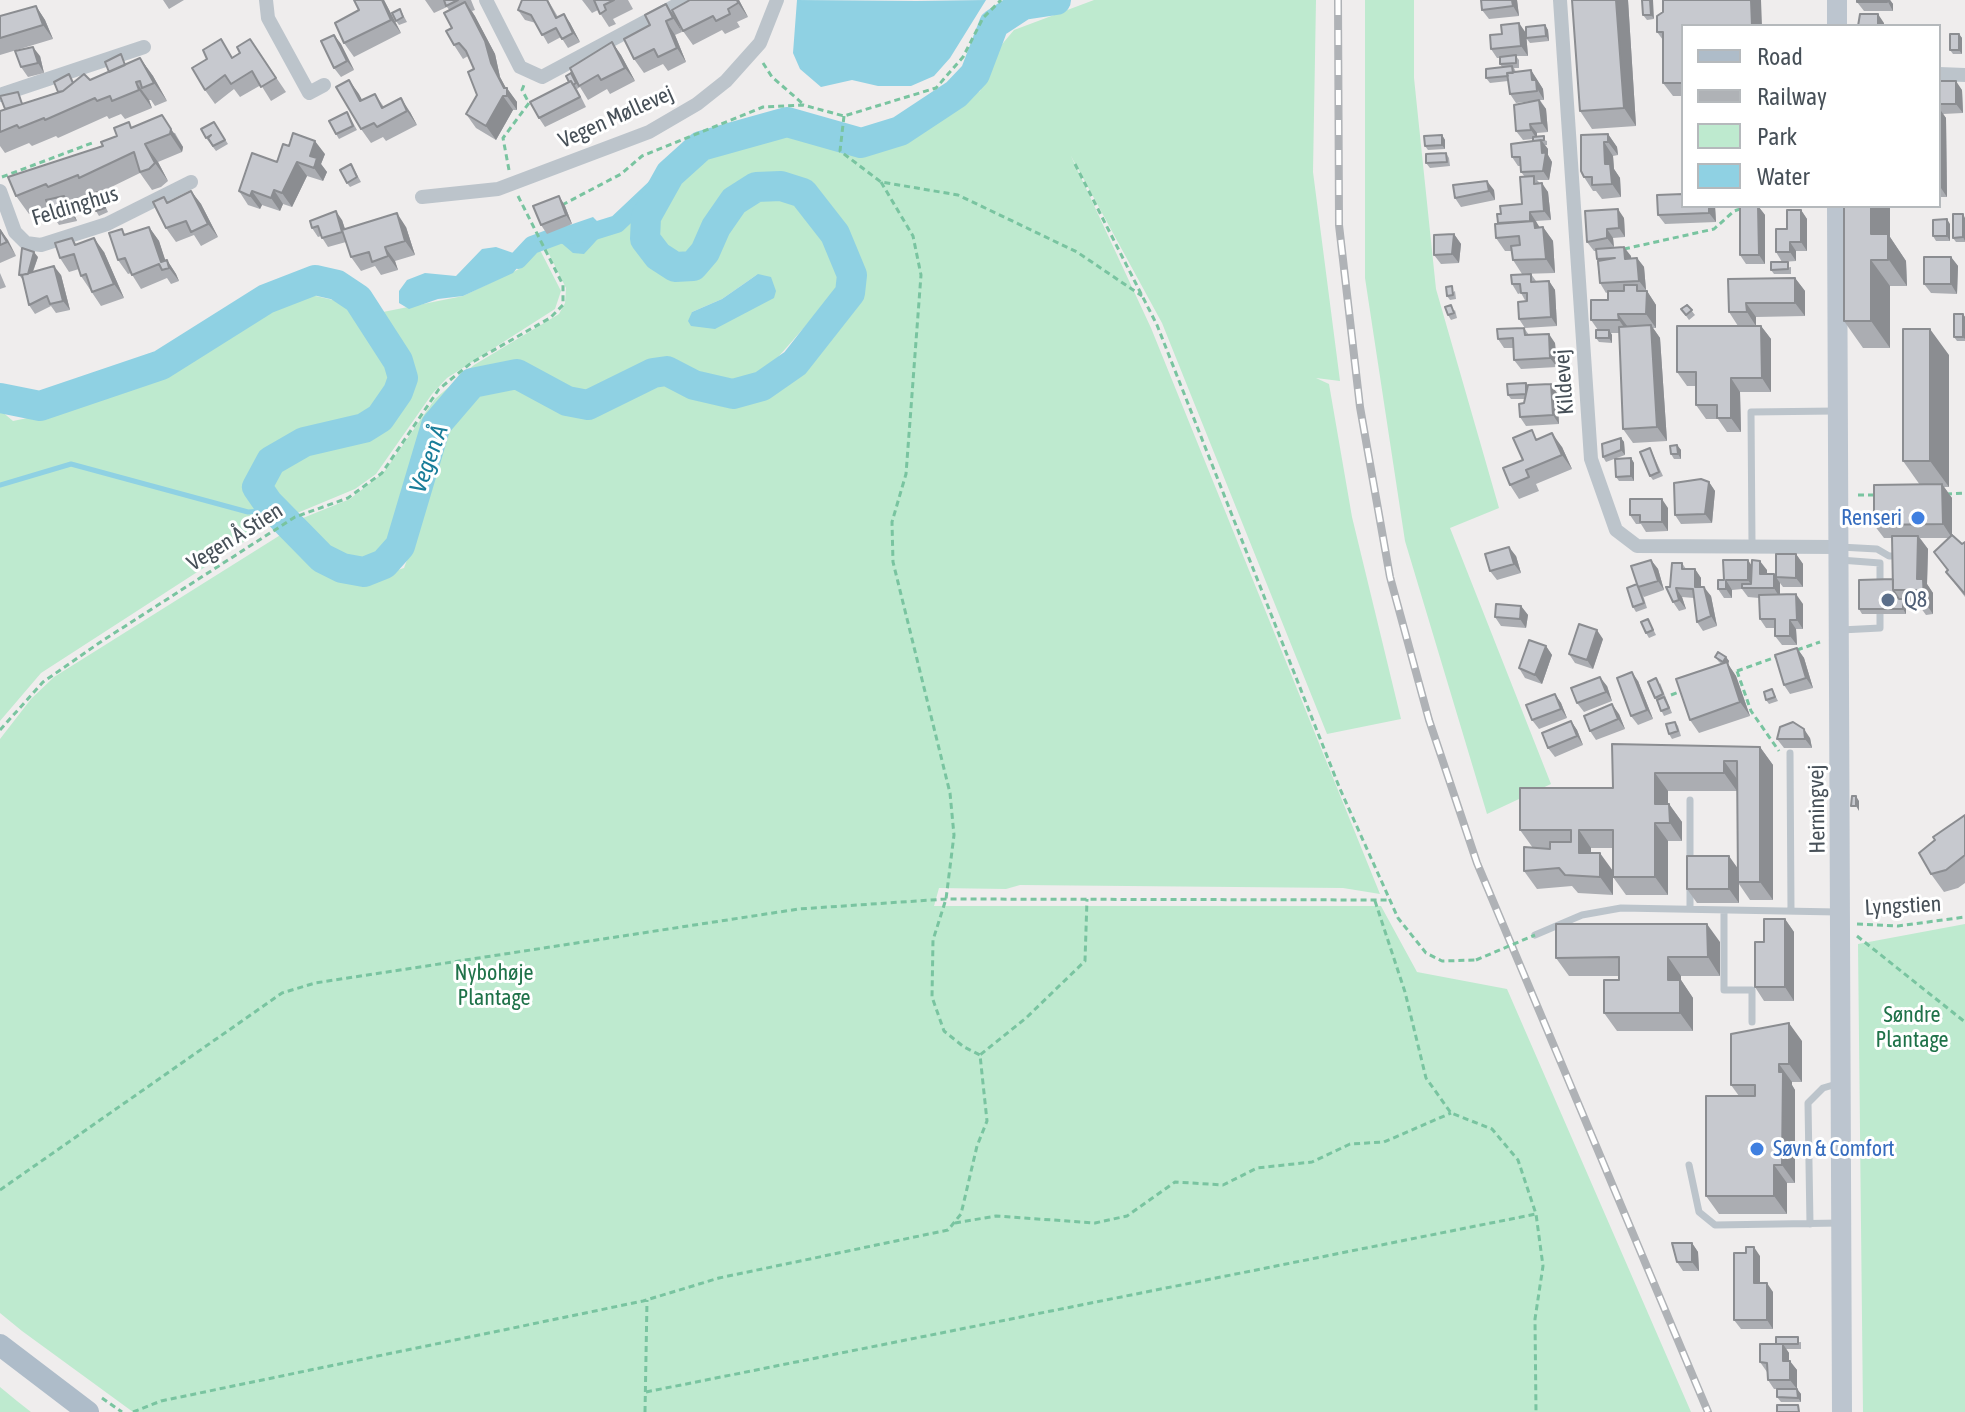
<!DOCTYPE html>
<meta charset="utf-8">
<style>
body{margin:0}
#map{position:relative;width:1965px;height:1412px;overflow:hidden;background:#efeded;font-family:"Asap Condensed",sans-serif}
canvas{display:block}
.legend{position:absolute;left:1681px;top:24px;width:260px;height:184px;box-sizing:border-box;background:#fff;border:2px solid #b5b9bc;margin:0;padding:10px 14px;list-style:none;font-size:24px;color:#475058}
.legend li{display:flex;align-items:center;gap:16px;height:40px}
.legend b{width:40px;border:2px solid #b5b9bc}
</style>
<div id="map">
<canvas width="1965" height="1412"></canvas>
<ul class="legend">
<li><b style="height:10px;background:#aebcc9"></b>Road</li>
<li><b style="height:10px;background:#afb2b6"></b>Railway</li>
<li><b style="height:22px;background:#beeacf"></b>Park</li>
<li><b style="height:22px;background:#8fd1e3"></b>Water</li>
</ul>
</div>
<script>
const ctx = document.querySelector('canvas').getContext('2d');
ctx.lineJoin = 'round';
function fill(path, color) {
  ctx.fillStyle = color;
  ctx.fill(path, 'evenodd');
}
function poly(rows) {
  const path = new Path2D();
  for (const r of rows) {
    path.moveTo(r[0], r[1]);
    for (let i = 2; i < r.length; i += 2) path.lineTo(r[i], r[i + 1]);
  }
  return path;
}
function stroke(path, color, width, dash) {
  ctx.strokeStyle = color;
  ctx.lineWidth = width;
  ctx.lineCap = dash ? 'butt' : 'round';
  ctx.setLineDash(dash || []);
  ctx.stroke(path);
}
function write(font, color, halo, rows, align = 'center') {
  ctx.font = font + ' "Asap Condensed",sans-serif';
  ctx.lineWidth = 6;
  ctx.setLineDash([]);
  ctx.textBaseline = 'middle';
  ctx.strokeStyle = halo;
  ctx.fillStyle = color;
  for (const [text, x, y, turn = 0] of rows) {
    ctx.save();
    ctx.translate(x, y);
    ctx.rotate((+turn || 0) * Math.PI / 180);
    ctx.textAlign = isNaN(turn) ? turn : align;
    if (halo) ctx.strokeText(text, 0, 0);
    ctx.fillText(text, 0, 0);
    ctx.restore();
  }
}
fill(poly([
 [1094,0,1316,0,1313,172,1340,381,1316,378,1329,384,1352,517,1401,719,1327,734,1162,323,1071,156,1151,328,1380,894,1343,888,1020,885,1006,889,939,888,934,906,1381,906,1417,972,1507,989,1691,1412,133,1412,22,1331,0,1313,0,739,31,699,54,677,282,534,328,574,363,581,404,568,422,520,444,429,467,398,486,386,505,383,528,388,573,410,588,411,658,381,714,400,743,401,794,373,850,313,861,291,862,277,828,207,803,186,766,179,738,185,722,202,690,251,678,254,668,252,654,238,654,225,672,187,706,154,782,131,857,154,877,153,980,91,998,49,1014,30],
 [1365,0,1414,0,1414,78,1436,289,1499,508,1450,528,1551,784,1487,814,1405,541,1365,278],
 [756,194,788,194,797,203,821,230,839,277,839,288,764,373,740,380,701,377,662,361,645,364,590,393,577,395,516,365,491,365,474,371,438,405,412,474,403,527,385,548,354,563,337,557,298,520,350,499,384,472,435,399,474,365,559,314,565,303,566,288,544,244,560,237,559,242,603,237,606,230,617,226,643,203,635,235,638,249,670,277,692,276,710,265,726,224,743,201],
 [758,274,691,326,692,312,722,299],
 [534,247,539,248,561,291,555,309,447,378,432,394,376,474,355,489,290,516,269,495,265,487,269,477,322,444,368,436,389,420,413,382,407,359,378,313,463,296,519,269],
 [307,294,346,303,363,322,396,375,392,388,371,415,294,439,255,469,246,492,270,525,41,673,0,721,0,410,13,421,42,415,167,368,280,302],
 [1965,924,1965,1412,1863,1412,1858,944],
 [0,1387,17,1401,31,1412,0,1412]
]), '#beeacf');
fill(poly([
 [797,0,917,1,986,0,950,58,934,76,911,86,878,86,852,80,821,87,800,69,793,53],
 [593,217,606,230,584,254,573,253,559,241,561,228],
 [532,243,534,247,513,273,463,296,438,299,409,309,399,303,399,291,407,280,425,273,456,276,482,249,496,247,519,255],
 [758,274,771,277,776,291,774,298,715,329,691,326,688,321,692,312,722,299]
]), '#8fd1e3');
stroke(poly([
 [0,485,71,464,248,512,275,510]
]), '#8fd1e3', 5);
stroke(poly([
 [518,260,532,245,559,235,588,233,617,224,670,174]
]), '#8fd1e3', 18);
stroke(poly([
 [0,398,40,406,161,365,266,299,315,280,337,285,358,299,398,361,403,378,398,392,380,418,364,428,304,442,271,461,257,487,268,503,322,558,342,568,364,572,384,564,400,546,436,425,472,383,517,374,567,401,588,405,653,373,667,371,694,385,733,394,762,386,795,363,850,293,852,275,835,234,803,193,781,186,756,187,734,201,716,227,705,252,693,266,675,267,658,256,645,239,646,217,670,174,701,146,787,122,861,143,900,131,956,94,975,74,994,24,1023,5,1056,0]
]), '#8fd1e3', 30);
stroke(poly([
 [763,63,772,77,802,103],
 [844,116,840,151,881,182,958,195,1077,252,1142,296],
 [1075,164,1157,325,1340,789,1398,918,1426,953,1442,961,1476,960],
 [509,170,503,138,529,103,522,90,524,85],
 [2,177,92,143],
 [881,182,913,236,921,275,906,474,892,522,893,562,950,793,954,835,946,899,933,940,932,997,944,1031,964,1047,980,1055],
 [562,205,621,174,642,156,763,107,803,105,844,116,936,88,963,57,983,18,1001,0],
 [1624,249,1714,229,1734,211,1749,206],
 [1946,494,1965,493],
 [1858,495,1878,495],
 [1797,650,1820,642],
 [1737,671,1751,711,1779,751],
 [1737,671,1779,656],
 [1671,695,1681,691],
 [0,730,43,682,102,641,295,517,348,498,382,473,439,389,471,363,550,318,563,305,563,285,518,196],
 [1375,901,1405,992,1426,1078,1451,1113,1492,1129,1518,1160,1536,1214,1543,1266,1535,1319,1536,1412],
 [1857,924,1898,926,1965,917],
 [1857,936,1965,1022],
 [0,1190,282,993,315,983,799,909,946,899,1390,900],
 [955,1223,996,1216,1095,1223,1127,1216,1175,1182,1223,1185,1257,1168,1312,1162,1350,1144,1384,1142,1451,1113],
 [646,1392,1536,1214],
 [102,1398,122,1412],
 [133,1412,161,1401,643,1301,719,1278,948,1230,961,1214,977,1146,987,1121,980,1055,1026,1018,1085,961,1087,899],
 [645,1412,647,1300]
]), '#79c4a0', 3, [6, 4]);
stroke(poly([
 [1752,544,1751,412,1835,411],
 [1840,547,1877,549,1889,556,1901,556],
 [1840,560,1880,563,1880,586],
 [1841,630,1880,628,1880,607],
 [1790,753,1791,911],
 [1690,800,1690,863],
 [1690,883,1690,909],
 [1724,910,1724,990,1752,990,1752,1022],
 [1535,935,1582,915,1621,908,1837,912],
 [1689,1165,1699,1212,1715,1225,1840,1223],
 [1810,1224,1808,1103,1823,1088,1840,1083]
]), '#bcc4cb', 7);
stroke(poly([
 [266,0,268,18,309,93,324,85],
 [486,0,520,67,542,77,686,0],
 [1560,0,1591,459,1616,530,1637,546,1838,547],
 [1939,74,1965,75],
 [0,95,144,47],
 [0,191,15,232,26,243,41,245,107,224,191,182],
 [422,197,498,189,649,132,697,104,726,81,760,43,777,0]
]), '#bcc4cb', 14);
stroke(poly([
 [1837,0,1837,26],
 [1837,206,1842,1412]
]), '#bcc5cf', 20);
stroke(poly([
 [0,1345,88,1412]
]), '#aebcc9', 22);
const rail = poly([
 [1338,0,1339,225,1360,407,1390,577,1429,720,1477,863,1708,1412]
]);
stroke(rail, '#afb2b6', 8);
stroke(rail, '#fff', 5, [15]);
stroke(poly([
 [1476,960,1535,935]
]), '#79c4a0', 3, [6, 4]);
fill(poly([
 [163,0,184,0,169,9],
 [384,0,401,33,354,57,344,43],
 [425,0,471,0,475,10,472,11,495,54,500,77,506,88,517,102,517,110,513,110,496,140,476,128,466,114,477,95,474,69,468,56,463,59,454,45,450,11,447,7,434,13],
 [548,0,558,17,564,14,570,23,580,42,568,48,561,37,548,44,536,23,525,20,518,10],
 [582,0,628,0,633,9,613,19,616,24,609,27,598,10,592,13],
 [690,0,739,0,748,17,737,22,740,27,725,34,722,30,693,45,683,31],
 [1481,0,1517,0,1519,16,1489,19,1482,10],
 [1572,0,1628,0,1636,126,1592,129,1580,111],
 [1642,0,1654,19,1647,20,1643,15],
 [1890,0,1893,4,1893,11,1864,11,1857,2],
 [36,6,45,20,53,39,0,55,0,16],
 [400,9,407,22,399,25,396,21],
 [1663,12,1683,26,1683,96,1673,96,1663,83,1663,40,1657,32],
 [645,15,676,18,682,32,675,35,686,62,668,71,663,64,644,73,634,59,650,25],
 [1545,25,1548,30,1549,41,1530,43,1526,38],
 [1526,33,1528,56,1516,56,1519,60,1519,68,1514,68,1516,72,1531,70,1543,89,1544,100,1540,100,1546,109,1548,132,1537,133,1537,137,1547,141,1547,145,1545,145,1548,149,1548,155,1552,162,1549,180,1537,180,1548,192,1551,220,1536,221,1539,228,1543,227,1553,241,1555,273,1522,274,1513,260,1512,251,1505,251,1496,238,1501,214,1522,204,1525,177,1521,172,1520,166,1518,166,1512,157,1533,141,1533,139,1523,140,1516,131,1533,101,1516,103,1510,94,1508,81,1490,83,1486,78,1502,67,1500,64,1500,58,1497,58,1491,49],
 [1959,34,1962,38,1962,54,1953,54,1950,50],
 [334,35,341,44,354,70,341,77,334,68],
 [250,39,286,92,271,101,261,85,240,97,234,89,215,104,205,90,233,57,240,53],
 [612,42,621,55,635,81,610,94,607,89,588,100,580,87,577,89,586,107,545,127,539,118,569,82,571,73],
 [40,56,44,73,28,77,21,67],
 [140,58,153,76,167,101,155,106,151,100,149,100,152,108,125,119,121,114,109,119,107,116,58,138,56,136,32,146,29,143,5,153,0,146,0,111,58,92,75,81,90,80],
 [349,80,362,100,375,94,384,107,410,112,417,125,386,141,383,137,371,143,361,129],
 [1939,81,1962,90,1963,113,1943,114,1946,118,1947,197,1939,197],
 [347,112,357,130,339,139,336,134],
 [214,122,228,144,216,151,206,138],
 [132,127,175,133,183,147,182,152,158,162,168,181,161,187,152,190,140,173,99,193,108,212,99,216,96,211,90,193,68,202,77,221,59,225,53,216,49,206,29,214,16,196,103,146],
 [1608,134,1617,147,1618,155,1613,156,1614,169,1620,178,1621,197,1602,199,1596,191,1593,191,1584,177],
 [1442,135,1445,140,1445,149,1428,150,1425,146],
 [1446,153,1449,158,1450,166,1430,168,1426,163],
 [325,154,321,164,327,172,323,181,307,176,292,207,283,204,280,211,262,205,260,209,248,205,239,191,277,162],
 [354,169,361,182,350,187,347,183],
 [1494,190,1495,200,1461,207,1455,198],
 [191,191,201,204,218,237,201,246,194,235,176,242,166,228,168,203],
 [559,196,565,206,572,224,547,234,541,225],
 [1683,206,1715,206,1716,222,1665,224,1658,215],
 [1758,206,1765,215,1765,264,1746,264,1740,255],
 [1844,206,1890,206,1890,237,1906,261,1907,286,1890,286,1890,348,1863,348,1844,321],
 [1801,210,1807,219,1807,251,1796,251,1796,261,1782,262,1776,252],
 [1624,218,1625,237,1613,238,1614,247,1631,256,1631,258,1637,258,1644,267,1646,290,1641,290,1647,291,1656,305,1656,328,1653,328,1660,338,1667,441,1633,443,1623,429,1619,333,1611,333,1612,335,1612,343,1599,342,1596,338,1598,330,1591,320,1608,300,1608,292,1606,293,1600,283,1596,251,1594,251,1587,242],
 [1965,218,1965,242,1956,242,1953,238],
 [342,220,345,229,406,227,415,255,395,261,398,270,381,275,375,266,361,271,351,257,346,242,328,247,321,236,318,237,312,228],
 [1950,224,1950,241,1936,241,1933,236],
 [149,227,159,241,165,261,167,260,176,274,179,281,171,284,167,278,141,289,131,273,128,274,118,260,126,234],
 [0,229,16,256,0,263],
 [1454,234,1461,244,1459,263,1441,264,1434,255],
 [77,244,104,252,124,298,101,306,81,276,79,269,69,272,60,258],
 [38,257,33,272,61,275,70,310,56,313,51,306,35,314,29,305,23,280,19,275],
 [1951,257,1958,266,1957,294,1931,293,1924,284],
 [1791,267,1791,274,1774,274,1771,270],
 [0,273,6,287,0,289],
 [1531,274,1536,281,1549,281,1555,290,1557,326,1525,328,1519,319,1526,302,1521,293,1518,294,1512,284],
 [1795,278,1805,291,1805,316,1756,317,1756,326,1738,326,1729,312],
 [1455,291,1456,299,1450,300,1447,296],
 [1687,305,1695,315,1689,320,1681,309],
 [1455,310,1457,318,1451,320,1448,315],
 [1963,314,1965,317,1965,341,1957,341,1954,337],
 [1761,326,1771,339,1771,392,1740,392,1741,432,1727,432,1718,419,1706,419,1696,405,1696,386,1687,386,1677,372],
 [1524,328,1529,335,1555,343,1557,367,1521,369,1514,360,1513,348,1504,348,1498,339],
 [1949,355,1949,487,1944,487,1952,498,1952,536,1962,544,1965,542,1965,597,1946,572,1947,570,1934,552,1949,538,1920,538,1928,549,1927,584,1933,593,1933,614,1926,615,1918,604,1906,604,1906,614,1862,614,1859,609,1893,579,1892,538,1884,538,1874,525,1920,485,1903,461],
 [1526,383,1528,386,1557,393,1559,424,1526,426,1520,417,1525,399,1511,399,1508,395],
 [1621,438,1624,442,1625,455,1606,462,1603,457],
 [1538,439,1562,447,1572,469,1536,484,1539,491,1519,499,1510,485,1523,460],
 [1677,445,1681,450,1681,459,1674,459,1671,454],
 [1650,448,1663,476,1653,480,1650,476],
 [1631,458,1634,463,1634,481,1619,481,1616,477],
 [1709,482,1715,491,1712,523,1681,524,1675,515],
 [1668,508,1668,531,1646,532,1641,524,1636,524,1630,515],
 [1796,554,1803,564,1803,587,1783,587,1780,583,1780,595,1803,604,1803,629,1796,629,1797,645,1782,645,1775,636,1775,628,1766,628,1760,619,1759,598,1748,597,1742,589,1732,590,1732,598,1724,598,1718,589,1724,580,1752,565,1767,570,1767,574,1776,577],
 [1516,556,1521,573,1497,580,1490,571],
 [1651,560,1658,569,1664,590,1644,597,1643,595,1647,608,1636,612,1633,607,1637,584],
 [1682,563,1686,569,1695,569,1701,578,1701,587,1711,596,1717,626,1703,631,1697,622,1694,598,1682,597,1686,609,1679,611,1673,602,1670,587],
 [1521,606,1528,615,1526,628,1501,626,1495,617],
 [1648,619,1656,635,1649,638,1646,633],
 [1603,639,1593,669,1575,663,1569,654],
 [1546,646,1552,655,1542,684,1525,678,1519,668],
 [1797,648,1804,658,1813,688,1790,694,1784,685],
 [1715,657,1726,657,1729,661,1728,664,1736,676,1750,716,1699,733,1690,720,1722,664,1719,662],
 [1638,681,1653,719,1638,725,1631,716],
 [1660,683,1672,713,1664,716,1655,698],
 [1607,686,1612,701,1584,712,1577,703],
 [1772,689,1778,701,1769,704,1766,700],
 [1555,694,1561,703,1567,718,1539,729,1532,720],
 [1619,714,1625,729,1596,740,1590,731],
 [1571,721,1577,730,1583,745,1555,757,1548,748],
 [1675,722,1678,726,1681,736,1672,739,1669,734],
 [1810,738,1812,748,1784,748,1777,739],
 [1612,744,1760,747,1773,765,1773,900,1750,900,1739,884,1739,903,1697,903,1687,889,1737,868,1737,791,1668,791,1668,804,1669,804,1682,822,1682,841,1668,841,1668,895,1626,895,1613,877,1613,848,1591,848,1591,853,1613,871,1613,895,1578,893,1572,886,1537,889,1524,871,1533,848,1520,830,1613,788],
 [1965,815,1965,883,1958,888,1944,892,1931,874],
 [1875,901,1878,905,1878,911,1869,911,1866,907],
 [1785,919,1794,932,1794,1001,1764,1001,1755,987],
 [1720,942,1720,976,1681,976,1681,980,1693,998,1693,1031,1617,1031,1604,1013,1619,980,1619,976,1569,976,1556,958],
 [1802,1041,1802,1082,1792,1082,1792,1085,1795,1090,1795,1183,1787,1183,1787,1214,1719,1214,1706,1196,1739,1096,1731,1085],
 [1692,1243,1698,1252,1699,1271,1683,1271,1677,1262],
 [1760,1256,1760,1283,1773,1292,1773,1329,1741,1329,1734,1320],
 [1801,1342,1801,1349,1786,1349,1789,1353,1789,1361,1797,1370,1797,1389,1774,1389,1768,1380,1767,1372,1760,1362,1776,1344],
 [1797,1389,1801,1394,1801,1402,1781,1402,1777,1397]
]), '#abadb2');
fill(poly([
 [382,0,384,0,401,33,391,20],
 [737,0,739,0,748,17,738,3],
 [1512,0,1517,0,1519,16,1513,6],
 [1616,0,1628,0,1636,126,1624,108],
 [1650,0,1653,0,1654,19,1651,15],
 [1751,0,1761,0,1762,26,1752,26],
 [1887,0,1890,0,1893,4,1893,11],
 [465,2,475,16,495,54,500,77,507,90,507,88,517,102,517,110,507,96,491,63],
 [666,4,676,18,682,32,673,18],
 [36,6,45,20,53,39,43,25],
 [564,14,570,23,580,42,573,33],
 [1878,14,1884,23,1884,26,1878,26],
 [666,21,675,35,686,62,677,48],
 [1519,23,1526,33,1528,56,1521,46],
 [1545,25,1548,30,1549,41,1546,36],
 [1959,34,1962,38,1962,54,1959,50],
 [334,35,341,44,354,70,347,61],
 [612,42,621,55,635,81,625,68],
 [33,47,40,56,44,73,38,63],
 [140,58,153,76,167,101,154,83],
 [1531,70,1543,89,1544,100,1532,80],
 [349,80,359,94,370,115,360,101],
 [1956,81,1962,90,1963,113,1956,104],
 [136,82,149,100,152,108,139,90],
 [503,96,513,110,496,140,486,126],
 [401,98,410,112,417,125,407,111],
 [1539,100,1546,109,1548,132,1542,123],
 [1939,108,1946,118,1947,197,1939,185],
 [162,115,183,147,182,152,170,134],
 [1530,124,1537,133,1537,139,1531,130],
 [1608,134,1617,147,1618,155,1608,142],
 [1442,135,1445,140,1445,149,1442,145],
 [1541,140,1548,149,1548,155,1552,162,1549,180,1543,171],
 [315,141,325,154,321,164,327,172,323,181,314,168,310,156],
 [1604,142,1613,156,1614,169,1620,178,1621,197,1612,184,1605,164],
 [145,144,158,162,168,181,155,163],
 [297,162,307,176,292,207,282,193],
 [1487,181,1494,190,1495,200,1489,191],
 [1542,183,1548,192,1551,220,1544,211],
 [274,190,283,204,280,211,271,198],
 [191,191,201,204,218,237,208,224],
 [252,191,262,205,260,209,250,196],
 [64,196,70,205,77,221,70,212],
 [559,196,565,206,572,224,566,215],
 [1709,206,1715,206,1716,222,1709,213],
 [1758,206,1765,215,1765,264,1759,255],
 [1871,206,1890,206,1890,237,1906,261,1907,286,1871,234],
 [1618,209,1624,218,1625,237,1619,228],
 [1801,210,1807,219,1807,251,1801,242],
 [336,211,342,220,349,241,342,232],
 [1530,212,1544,234,1543,227,1553,241,1555,273,1546,259,1530,222],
 [397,213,406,227,415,255,405,241],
 [1963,214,1965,218,1965,241,1963,237],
 [1947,219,1950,224,1950,241,1947,236],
 [149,227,159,241,168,268,161,262],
 [0,229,8,240,16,256,7,242],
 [1607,229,1613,238,1614,247,1607,238],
 [1454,234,1461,244,1459,263,1452,254],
 [94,238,104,252,124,298,114,284],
 [1790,242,1796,251,1796,261,1790,252],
 [385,247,395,261,398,270,388,256],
 [1624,247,1631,256,1632,268,1625,259],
 [34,252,38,257,30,279,27,275],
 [1951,257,1958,266,1957,294,1951,284],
 [1637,258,1644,267,1646,290,1639,281],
 [167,260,176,274,179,281,169,268],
 [1871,260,1890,286,1890,348,1871,321],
 [54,266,61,275,70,310,63,301],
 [1795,278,1805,291,1805,316,1795,303],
 [1549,281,1555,290,1557,326,1551,317],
 [1647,291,1656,305,1656,328,1646,314],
 [1746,303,1756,317,1756,326,1747,312],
 [1618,314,1628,327,1628,333,1619,320],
 [1963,314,1965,317,1965,339,1963,337],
 [1651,325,1660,338,1667,441,1657,427],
 [1761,326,1771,339,1771,392,1762,378],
 [1930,329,1949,355,1949,487,1930,461],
 [1609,330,1612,335,1612,343,1609,338],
 [1549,334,1555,343,1557,367,1550,358],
 [1731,378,1740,392,1741,432,1731,418],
 [1551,384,1557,393,1559,424,1553,415],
 [1552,433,1562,447,1572,469,1562,455],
 [1621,438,1624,442,1625,455,1621,450],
 [1677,445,1681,450,1681,459,1678,454],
 [1631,458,1634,463,1634,481,1631,476],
 [1709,482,1715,491,1712,523,1705,514],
 [1942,484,1952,498,1952,538,1943,524],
 [1662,499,1668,508,1668,531,1662,522],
 [1918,536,1928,549,1927,584,1933,593,1933,614,1924,601,1917,579],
 [1509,547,1516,556,1521,573,1514,564],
 [1796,554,1803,564,1803,587,1796,578],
 [1651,560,1658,569,1664,590,1658,581],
 [1748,560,1754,569,1754,589,1748,580],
 [1760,561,1767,570,1767,583,1760,574],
 [1695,569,1701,578,1701,596,1695,587],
 [1774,574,1780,583,1780,598,1774,588],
 [1726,580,1732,590,1732,598,1726,589],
 [1704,587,1711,596,1717,626,1711,616],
 [1676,588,1682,597,1686,609,1679,600],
 [1796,594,1803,604,1803,629,1797,620],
 [1903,599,1906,604,1906,614,1903,609],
 [1521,606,1528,615,1526,628,1520,619],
 [1790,620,1796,629,1797,645,1790,636],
 [1597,630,1603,639,1593,669,1587,660],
 [1546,646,1552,655,1542,684,1535,675],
 [1797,648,1804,658,1813,688,1806,678],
 [1726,657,1729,661,1728,664,1736,676,1750,716,1740,702,1727,666,1723,662],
 [1632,672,1638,681,1653,719,1647,710],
 [1600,677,1607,686,1612,701,1606,692],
 [1555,694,1561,703,1567,718,1561,709],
 [1612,704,1619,714,1625,729,1618,719],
 [1571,721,1577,730,1583,745,1577,736],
 [1804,729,1810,738,1812,748,1805,739],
 [1760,747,1773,765,1773,900,1760,882],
 [1724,761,1737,779,1737,791,1724,773],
 [1655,773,1668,791,1668,822,1655,804],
 [1856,796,1859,801,1859,811,1856,806],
 [1669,804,1682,822,1682,841,1670,823],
 [1655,823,1668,841,1668,895,1655,877],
 [1579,830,1591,848,1591,871,1579,853],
 [1600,853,1613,871,1613,895,1600,877],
 [1729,856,1739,870,1739,903,1729,889],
 [1785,919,1794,932,1794,1001,1785,987],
 [1707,924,1720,942,1720,976,1708,957],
 [1668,957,1681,976,1681,980,1693,998,1693,1031,1680,1013,1668,980],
 [1789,1023,1802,1041,1802,1082,1789,1064],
 [1779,1064,1792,1082,1792,1085,1795,1090,1795,1183,1782,1165],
 [1774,1165,1787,1183,1787,1214,1774,1196],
 [1692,1243,1698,1252,1699,1271,1692,1262],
 [1754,1247,1760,1256,1760,1292,1754,1283],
 [1767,1283,1773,1292,1773,1329,1767,1320],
 [1783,1344,1789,1353,1789,1370,1783,1361],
 [1790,1361,1797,1370,1797,1389,1790,1380],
 [1797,1389,1801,1394,1801,1402,1798,1398]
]), '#8b8d91');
const building = poly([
 [354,0,382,0,391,20,344,43,335,23,359,10,354,0],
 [444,0,458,0,446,6,444,0],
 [522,0,547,0,556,18,564,14,573,33,562,39,556,28,542,35,531,15,518,10,522,0],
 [594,0,614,0,604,5,606,10,600,14,594,0],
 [690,0,737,0,738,3,728,9,730,14,716,21,713,16,683,31,672,10,690,0],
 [1481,0,1512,0,1513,6,1482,10,1481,0],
 [1572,0,1616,0,1624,108,1580,111,1572,0],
 [1642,0,1650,0,1651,15,1643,15,1642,0],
 [1663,0,1751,0,1752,26,1683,26,1683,83,1663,83,1663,32,1657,32,1657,16,1663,12,1663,0],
 [1857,0,1887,0,1887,2,1857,2,1857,0],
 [465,2,485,41,491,63,504,88,507,88,507,96,503,96,486,126,466,114,477,95,468,72,474,69,466,51,459,43,454,45,446,31,452,28,444,13,465,2],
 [666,4,673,18,666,21,677,48,658,57,654,49,634,59,624,39,650,25,645,15,666,4],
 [36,6,43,25,0,38,0,16,36,6],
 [400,9,403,17,396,21,392,13,400,9],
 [1860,14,1878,14,1878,26,1858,26,1860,14],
 [1519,23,1521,46,1491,49,1490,35,1502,34,1501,25,1519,23],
 [1545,25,1546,36,1526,38,1526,27,1545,25],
 [1950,34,1959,34,1959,50,1950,50,1950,34],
 [334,35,347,61,334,68,321,41,334,35],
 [221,39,232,58,240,53,237,47,250,39,276,78,261,87,252,71,231,84,225,75,205,90,192,68,207,59,203,50,221,39],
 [612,42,625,68,601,80,598,75,579,86,570,68,612,42],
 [33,47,38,63,21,67,15,51,33,47],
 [121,54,125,65,109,72,105,62,121,54],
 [1516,55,1516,63,1500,64,1500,57,1516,55],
 [140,58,154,83,142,88,140,81,136,82,139,90,112,101,110,96,97,101,95,98,45,120,44,118,19,128,17,125,0,132,0,111,63,91,84,74,90,80,140,58],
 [1512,66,1513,73,1507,73,1508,76,1486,78,1486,69,1512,66],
 [1531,70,1532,80,1536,80,1537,91,1510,94,1507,73,1531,70],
 [571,73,576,83,573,85,571,81,569,82,566,76,571,73],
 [69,74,73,83,63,91,58,92,54,82,69,74],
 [349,80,360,101,375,94,382,108,401,98,407,111,377,127,374,123,361,129,336,87,349,80],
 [571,81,580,97,539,118,530,102,571,81],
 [1939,81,1956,81,1956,104,1939,104,1939,81],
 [18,92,22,104,5,109,0,96,18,92],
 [1539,100,1542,123,1530,124,1531,130,1516,131,1514,105,1539,100],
 [347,112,353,126,336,134,329,121,347,112],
 [162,115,171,129,170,134,145,144,155,163,149,169,140,172,134,152,79,178,78,175,48,187,46,184,16,196,8,177,103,146,101,142,117,136,114,128,129,122,131,128,162,115],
 [214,122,225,140,213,146,208,138,211,135,206,138,201,129,214,122],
 [293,133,315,141,310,156,317,158,314,168,297,162,282,193,274,190,271,198,252,191,250,196,239,191,252,153,277,162,283,144,289,146,293,133],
 [1608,134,1608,142,1604,142,1605,164,1610,164,1612,184,1592,185,1592,177,1584,177,1581,171,1581,135,1608,134],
 [1442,135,1442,145,1425,146,1424,136,1442,135],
 [1544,136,1544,140,1533,141,1533,137,1544,136],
 [1541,140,1542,153,1546,152,1543,171,1521,172,1520,157,1512,157,1511,144,1541,140],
 [1446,153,1447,162,1426,163,1426,154,1446,153],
 [351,164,357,177,347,183,340,170,351,164],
 [1534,176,1534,184,1542,183,1544,211,1530,212,1530,221,1498,223,1497,214,1501,214,1500,206,1522,204,1520,177,1534,176],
 [1487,181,1489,191,1455,198,1453,185,1487,181],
 [191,191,208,224,191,232,186,221,166,228,153,202,164,197,167,203,191,191],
 [98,192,105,208,96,211,90,195,98,192],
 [1683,194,1683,206,1709,206,1709,213,1658,215,1657,195,1683,194],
 [64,196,70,212,53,216,46,200,64,196],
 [559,196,566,215,541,225,533,206,559,196],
 [1740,206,1758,206,1759,255,1740,255,1740,206],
 [1844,206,1871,206,1871,234,1888,234,1888,260,1871,260,1871,321,1844,321,1844,206],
 [1618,209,1619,228,1607,229,1607,238,1587,242,1585,211,1618,209],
 [1787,210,1801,210,1801,242,1790,242,1790,252,1776,252,1776,229,1787,229,1787,210],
 [336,211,342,232,322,238,318,226,312,228,310,221,336,211],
 [397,213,405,241,385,247,388,256,372,262,369,252,351,257,342,230,397,213],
 [1953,214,1963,214,1963,237,1953,238,1953,214],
 [1947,219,1947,236,1933,236,1933,220,1947,219],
 [1534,221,1535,228,1543,227,1546,259,1513,260,1511,246,1520,245,1519,236,1496,238,1495,224,1534,221],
 [149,227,161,262,167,260,169,268,162,270,159,264,132,275,125,258,118,260,109,233,122,229,124,235,149,227],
 [0,230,7,242,0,245,0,230],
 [1454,234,1452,254,1434,255,1434,235,1454,234],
 [72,238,75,245,94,238,114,284,92,292,86,274,81,276,74,254,60,258,55,243,72,238],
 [1624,247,1625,259,1637,258,1639,281,1600,283,1598,261,1615,258,1597,259,1596,249,1624,247],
 [22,248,34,252,28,274,19,275,22,248],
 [1924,257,1951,257,1951,284,1924,284,1924,257],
 [1771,262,1788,262,1788,269,1771,270,1771,262],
 [54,266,63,301,50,304,47,296,29,305,22,275,54,266],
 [1531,274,1531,282,1549,281,1551,317,1519,319,1518,302,1527,301,1527,293,1521,293,1520,284,1512,284,1511,275,1531,274],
 [1795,278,1795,303,1746,303,1747,312,1729,312,1728,279,1795,278],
 [1624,285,1637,285,1637,291,1647,291,1646,314,1618,314,1619,320,1591,320,1591,300,1608,300,1608,291,1624,291,1624,285],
 [1452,286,1453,295,1447,296,1446,287,1452,286],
 [1451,305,1454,313,1448,315,1445,307,1451,305],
 [1687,305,1692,310,1686,315,1681,309,1687,305],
 [1954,314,1963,314,1963,337,1954,337,1954,314],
 [1651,325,1657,427,1623,429,1619,327,1651,325],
 [1677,326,1761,326,1762,378,1731,378,1731,418,1717,418,1717,405,1696,405,1696,372,1677,372,1677,326],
 [1524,328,1525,335,1549,334,1550,358,1514,360,1513,338,1498,339,1497,329,1524,328],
 [1903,329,1930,329,1930,461,1903,461,1903,329],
 [1596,330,1609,330,1609,338,1596,338,1596,330],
 [1526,383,1526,394,1508,395,1507,384,1526,383],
 [1551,384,1553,415,1520,417,1519,404,1524,403,1528,385,1551,384],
 [1532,430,1536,440,1552,433,1562,455,1526,470,1529,477,1510,485,1503,468,1523,460,1513,438,1532,430],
 [1621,438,1621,450,1603,457,1602,444,1621,438],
 [1677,445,1678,454,1671,454,1670,446,1677,445],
 [1650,448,1659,472,1650,476,1640,452,1650,448],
 [1631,458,1631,476,1616,477,1615,459,1631,458],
 [1701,479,1709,482,1705,514,1675,515,1674,483,1701,479],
 [1942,484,1943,524,1874,525,1874,485,1942,484],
 [1630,499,1662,499,1662,522,1640,522,1640,515,1630,515,1630,499],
 [1952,535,1962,544,1965,542,1965,594,1946,572,1948,570,1934,552,1952,535],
 [1892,536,1918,536,1917,579,1923,579,1924,601,1916,601,1916,590,1893,590,1892,536],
 [1509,547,1514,564,1490,571,1485,554,1509,547],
 [1776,554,1796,554,1796,578,1776,577,1776,554],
 [1651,560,1658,581,1638,587,1631,566,1651,560],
 [1723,560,1748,560,1748,580,1726,580,1726,589,1718,589,1718,580,1724,580,1723,560],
 [1752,560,1760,561,1760,574,1774,574,1774,588,1742,588,1742,584,1751,584,1752,560],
 [1672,563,1682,563,1682,569,1695,569,1695,587,1704,587,1711,616,1697,622,1693,589,1676,588,1679,600,1673,602,1666,587,1670,587,1672,563],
 [1893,579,1893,590,1899,599,1903,599,1903,609,1859,609,1859,580,1893,579],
 [1637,584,1644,603,1633,607,1627,588,1637,584],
 [1796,594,1797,620,1790,620,1790,636,1775,636,1775,619,1760,619,1759,595,1796,594],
 [1496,604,1521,606,1520,619,1495,617,1496,604],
 [1648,619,1653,630,1646,633,1641,622,1648,619],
 [1579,624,1597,630,1587,660,1569,654,1579,624],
 [1529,640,1546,646,1535,675,1519,668,1529,640],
 [1797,648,1806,678,1784,685,1775,655,1797,648],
 [1718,652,1726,657,1723,662,1715,657,1718,652],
 [1727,662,1740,702,1690,720,1676,679,1727,662],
 [1632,672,1647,710,1631,716,1617,678,1632,672],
 [1600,677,1606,692,1577,703,1571,688,1600,677],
 [1656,678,1663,694,1655,698,1648,682,1656,678],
 [1772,689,1775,697,1766,700,1764,692,1772,689],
 [1555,694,1561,709,1532,720,1526,705,1555,694],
 [1664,697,1669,708,1661,711,1657,700,1664,697],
 [1612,704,1618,719,1590,731,1584,716,1612,704],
 [1571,721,1577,736,1548,748,1542,733,1571,721],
 [1675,722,1678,731,1669,734,1666,724,1675,722],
 [1793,722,1804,729,1805,739,1777,739,1780,727,1793,722],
 [1612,744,1760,747,1760,882,1738,882,1737,761,1724,761,1724,773,1655,773,1655,804,1669,804,1670,823,1655,823,1655,877,1613,877,1613,830,1579,830,1579,853,1600,853,1600,877,1565,875,1559,868,1524,871,1524,847,1550,849,1550,842,1571,842,1571,830,1520,830,1520,788,1613,788,1612,744],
 [1852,796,1856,796,1856,806,1851,806,1852,796],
 [1965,815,1965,855,1946,870,1931,874,1919,853,1935,840,1933,837,1965,815],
 [1687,856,1729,856,1729,889,1687,889,1687,856],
 [1866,901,1875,901,1875,906,1866,907,1866,901],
 [1764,919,1785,919,1785,987,1755,987,1755,942,1764,942,1764,919],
 [1556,924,1707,924,1708,957,1668,957,1668,980,1680,980,1680,1013,1604,1013,1604,980,1619,980,1619,957,1556,958,1556,924],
 [1789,1023,1789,1064,1779,1064,1779,1072,1783,1072,1782,1165,1774,1165,1774,1196,1706,1196,1706,1096,1755,1096,1755,1085,1731,1085,1731,1034,1789,1023],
 [1672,1243,1692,1243,1692,1262,1677,1262,1672,1243],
 [1746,1247,1754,1247,1754,1283,1767,1283,1767,1320,1734,1320,1734,1253,1746,1253,1746,1247],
 [1776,1337,1798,1337,1798,1344,1776,1344,1776,1337],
 [1760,1344,1783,1344,1783,1361,1790,1361,1790,1380,1768,1380,1767,1363,1760,1362,1760,1344],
 [1777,1389,1797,1389,1798,1398,1777,1397,1777,1389],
 [1777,1405,1798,1405,1799,1412,1777,1412,1777,1405]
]);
fill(building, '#c7c9cf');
stroke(building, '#8b8d91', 2);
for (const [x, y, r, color] of [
 [1918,518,8,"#3f7fe0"],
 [1888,600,8,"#5c6f8a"],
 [1757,1149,8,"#3f7fe0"]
]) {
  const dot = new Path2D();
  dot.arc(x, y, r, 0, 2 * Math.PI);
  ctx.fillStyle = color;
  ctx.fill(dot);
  stroke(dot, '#fff', 3);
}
write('22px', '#475058', '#fff', [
 ["Vegen Møllevej",616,117,-24],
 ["Feldinghus",75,206,-17],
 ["Kildevej",1564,382,-94],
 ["Vegen Å Stien",235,537,-32],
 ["Herningvej",1817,809,-91],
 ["Lyngstien",1903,906,-3]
]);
write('22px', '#366cbe', '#fff', [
 ["Renseri",1902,518],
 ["Søvn & Comfort",1773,1149,"left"]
], 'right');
write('22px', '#4e5e75', '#fff', [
 ["Q8",1904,600]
], 'left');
write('22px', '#1f7249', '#fff', [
 ["Nybohøje",494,973],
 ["Plantage",494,998],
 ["Søndre",1912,1015],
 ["Plantage",1912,1040]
]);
write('italic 24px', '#197d99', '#fff', [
 ["Vegen Å",429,459,-70]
]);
</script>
